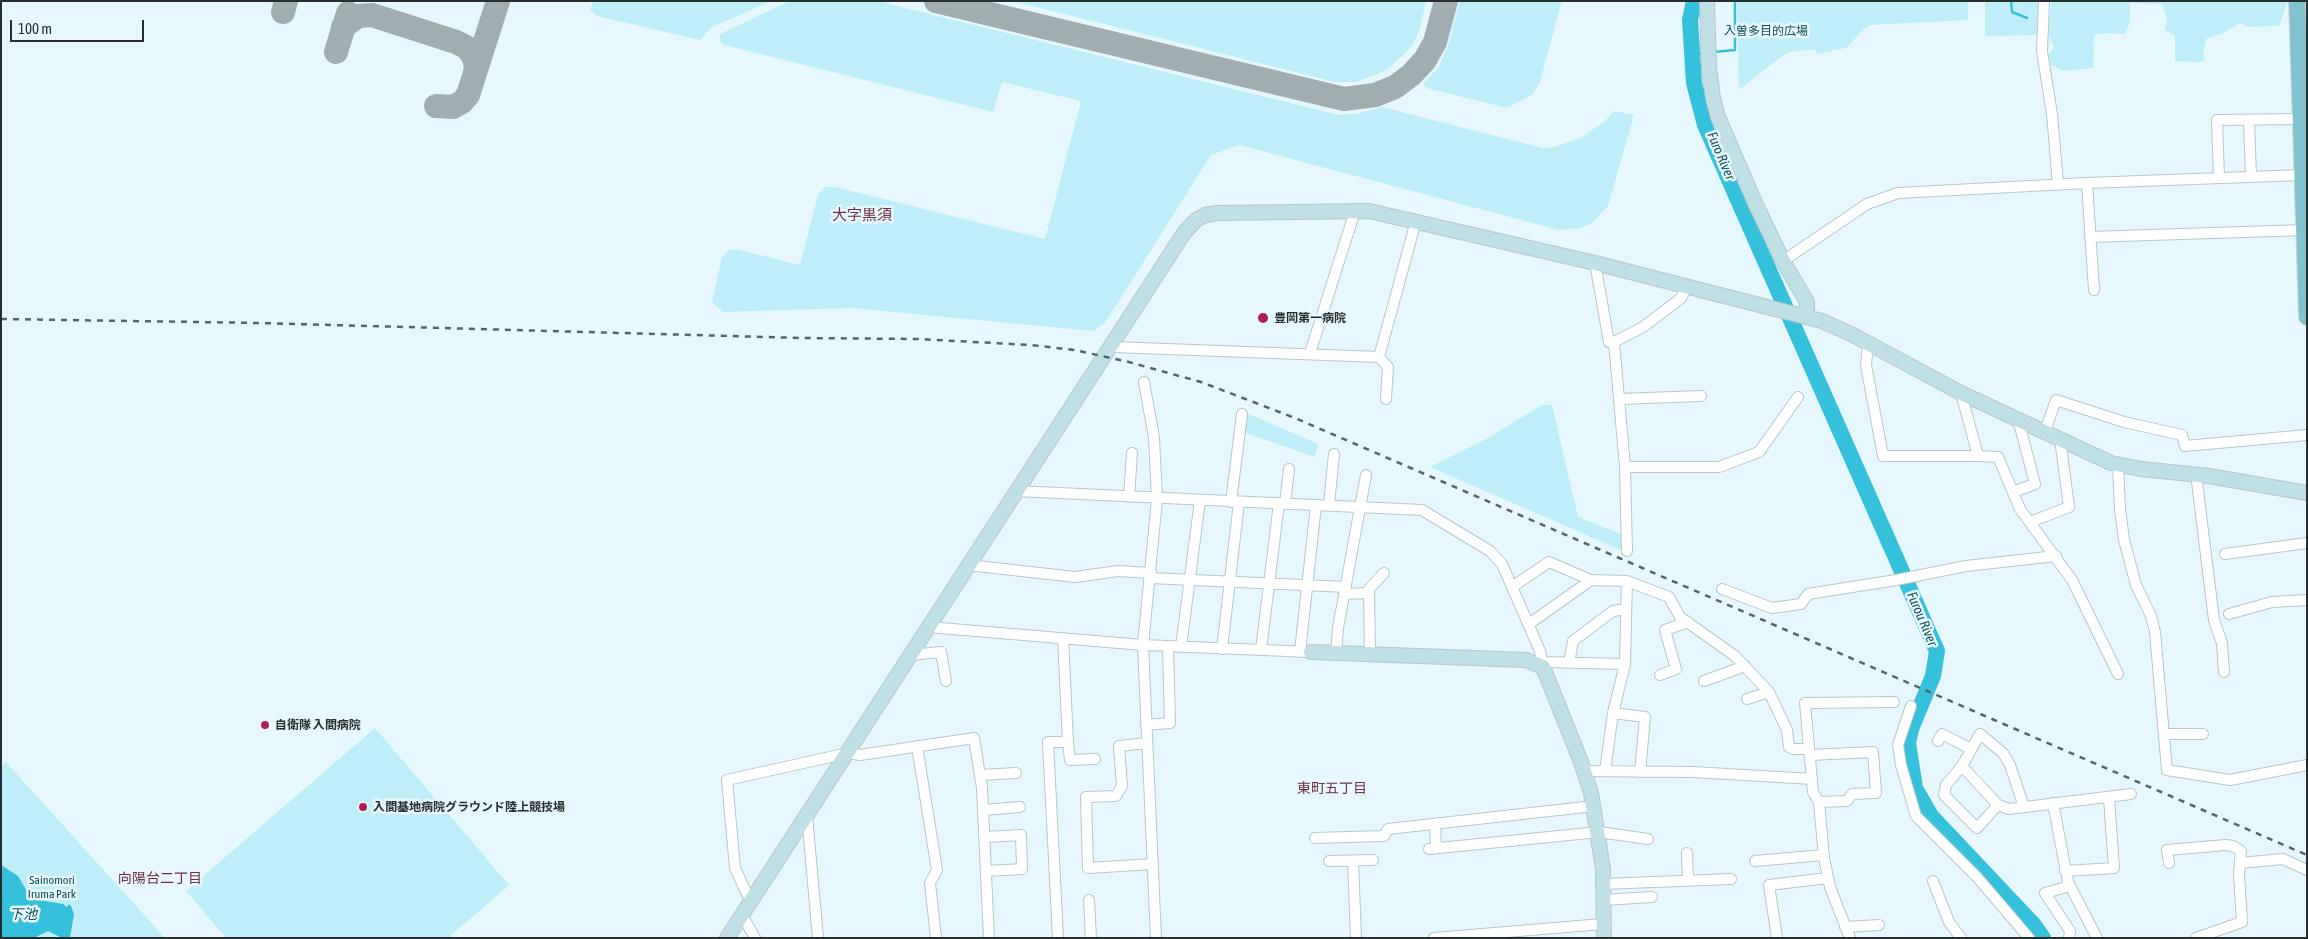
<!DOCTYPE html>
<meta charset="utf-8">
<style>
body{margin:0}
#map{position:relative;width:2308px;height:939px;overflow:hidden;background:#e6f8fd;font-family:"Asap Condensed",sans-serif}
canvas{display:block}
.frame{position:absolute;inset:0;border:2px solid #272e30;pointer-events:none}
.scale{position:absolute;left:10px;top:20px;width:134px;height:22px;box-sizing:border-box;border:2px solid #272e30;border-top:0;padding-left:6px;font-size:15px;line-height:18px;white-space:nowrap;color:#272e30;-webkit-text-stroke:4px #e6f8fd;paint-order:stroke}
</style>
<div id="map">
<canvas width="2308" height="939"></canvas>
<div class="frame"></div>
<div class="scale">100 m</div>
</div>
<script>
const ctx = document.querySelector('canvas').getContext('2d');
ctx.lineJoin = 'round';
function fill(path, color) {
  ctx.fillStyle = color;
  ctx.fill(path, 'evenodd');
}
function poly(rows) {
  const path = new Path2D();
  for (const r of rows) {
    path.moveTo(r[0], r[1]);
    for (let i = 2; i < r.length; i += 2) path.lineTo(r[i], r[i + 1]);
  }
  return path;
}
function stroke(path, color, width, dash) {
  ctx.strokeStyle = color;
  ctx.lineWidth = width;
  ctx.lineCap = dash ? 'butt' : 'round';
  ctx.setLineDash(dash || []);
  ctx.stroke(path);
}
function write(font, color, halo, rows, align = 'center') {
  ctx.font = font + ' "Asap Condensed","Noto Sans JP",sans-serif';
  ctx.lineWidth = 5;
  ctx.setLineDash([]);
  ctx.textBaseline = 'middle';
  ctx.strokeStyle = halo;
  ctx.fillStyle = color;
  for (const [text, x, y, turn = 0] of rows) {
    ctx.save();
    ctx.translate(x, y);
    ctx.rotate((+turn || 0) * Math.PI / 180);
    ctx.textAlign = isNaN(turn) ? turn : align;
    if (halo) ctx.strokeText(text, 0, 0);
    ctx.fillText(text, 0, 0);
    ctx.restore();
  }
}
fill(poly([
 [593,1,772,1,712,27,700,40,597,16,590,10],
 [790,1,877,1,1339,115,1356,114,1382,107,1543,148,1555,147,1582,137,1605,121,1614,111,1634,115,1608,206,1591,224,1579,228,1559,230,1239,145,1211,155,1105,323,1093,331,852,308,723,312,712,302,722,257,729,250,735,249,800,265,818,194,825,187,835,187,1045,239,1081,101,1002,82,993,112,724,45,720,41,720,34],
 [1012,1,1426,1,1419,31,1412,46,1387,70,1357,82,1335,82],
 [1460,1,1562,1,1540,82,1532,95,1507,108,1426,88,1423,83,1438,68,1448,46],
 [1737,1,1968,1,1968,20,1871,25,1863,30,1846,48,1816,54,1815,49,1790,52,1782,56,1739,90],
 [1985,1,2040,1,2038,32,2036,35,1985,36],
 [2051,1,2288,1,2279,26,2247,27,2240,23,2223,33,2206,39,2203,52,2205,61,2197,62,2175,61,2175,35,2165,30,2167,18,2162,4,2130,3,2130,22,2125,34,2106,33,2094,35,2093,68,2064,71,2049,64,2049,54,2054,46,2048,36],
 [1542,405,1552,405,1578,517,1621,534,1621,550,1430,467,1486,439],
 [1242,411,1318,444,1315,457,1240,431],
 [375,728,509,885,448,938,226,938,186,891],
 [6,762,165,938,1,938,1,766]
]), '#bfeef9');
fill(poly([
 [1,865,18,876,28,893,40,900,63,904,67,907,69,904,71,906,74,914,70,938,62,938,48,931,34,938,1,938]
]), '#35c1db');
stroke(poly([
 [2011,1,2012,12,2027,18],
 [1714,52,1735,50,1735,1],
 [1693,54,1704,53]
]), '#35c1db', 2.5);
stroke(poly([
 [1694,1,1690,20,1694,83,1705,125,1937,651,1933,676,1911,729,1908,743,1915,788,1931,816,2034,925,2043,938]
]), '#35c1db', 16);
stroke(poly([
 [936,1,1344,99,1375,95,1395,87,1411,75,1425,60,1435,42,1446,1],
 [283,12,286,1],
 [343,27,358,16,372,15,456,42,466,47,472,54,476,64,475,73],
 [336,52,348,13],
 [436,106,453,107,462,102,468,95,498,1]
]), '#a0aeb2', 24);
const street = poly([
 [2044,1,2042,51,2052,114,2058,184],
 [2249,120,2251,176],
 [2219,177,2217,120,2301,119],
 [2087,183,2094,290],
 [2090,237,2304,230],
 [1783,261,1867,204,1898,193,2087,183,2302,175],
 [1595,263,1609,342,1614,342,1643,327,1680,299,1687,288],
 [1614,342,1625,467,1627,551],
 [1868,345,1866,365,1883,456,1978,456],
 [1113,347,1379,357,1388,367,1386,399],
 [1310,353,1355,211],
 [1379,357,1416,221],
 [1144,382,1154,437,1157,499,1143,645,1156,938],
 [1961,393,1978,456,1998,457,2020,509,2072,580,2118,674],
 [1619,399,1701,396],
 [2045,431,2056,400,2124,422,2182,435,2185,446,2307,435],
 [2118,465,2120,509,2124,540,2136,585,2151,616,2155,632,2167,770,2230,780,2307,765],
 [1625,467,1719,467,1759,452,1798,397],
 [2196,474,2214,620,2222,643,2224,672],
 [1016,491,1422,510,1490,551,1502,564,1540,651,1543,667],
 [2013,492,2035,484,2018,419],
 [1129,497,1132,453],
 [1231,502,1242,414],
 [1285,504,1289,469],
 [1329,505,1334,454],
 [2030,522,2069,507,2060,439],
 [2225,554,2307,543],
 [968,565,1075,577,1118,571,1151,573],
 [1150,578,1346,587],
 [1512,587,1549,562,1591,580,1627,581],
 [1722,589,1772,608,1801,604,1808,594,1896,580,1966,566,2056,556],
 [1344,594,1369,593],
 [2229,614,2272,602,2307,600],
 [1529,624,1591,580],
 [928,627,1143,645,1311,652],
 [1063,638,1068,742],
 [1181,647,1200,500],
 [1222,649,1239,502],
 [1261,650,1279,503],
 [1300,652,1316,505],
 [1336,653,1338,628,1366,475],
 [1370,654,1369,589,1384,573],
 [911,655,941,652,946,681],
 [1542,662,1625,664,1627,581,1669,597,1680,617,1735,656,1769,692,1787,730,1789,747,1793,749,1809,749],
 [1569,663,1573,641,1613,611,1626,609],
 [1660,675,1676,669,1665,630,1688,622],
 [1704,681,1745,666],
 [1747,699,1769,692],
 [1911,706,1898,745,1901,765,1916,816,1977,877,2029,938],
 [1613,713,1625,664],
 [1146,725,1170,723,1168,646],
 [2164,734,2203,734],
 [1938,741,1942,734,1971,749],
 [1147,743,1119,746,1122,786,1116,796,1086,797,1088,868,1153,864],
 [917,746,937,870,930,883,936,938],
 [1810,755,1873,752,1876,793,1852,794,1847,801,1819,802],
 [1962,766,1998,805,2009,809,2131,794],
 [1584,771,1693,772,1812,779],
 [1605,771,1613,713,1645,717,1640,772],
 [980,775,1016,773],
 [2053,803,2068,882,2097,938],
 [1998,805,1977,828,1944,795,1946,785,1962,766,1980,734,2003,753,2010,765,2024,807],
 [983,810,1020,807],
 [807,816,818,938],
 [1435,824,1436,848],
 [985,837,1021,835,1022,869,986,871],
 [1315,838,1384,836,1388,829,1594,806],
 [1429,849,1599,832,1648,839],
 [1687,853,1688,880],
 [1329,861,1373,860],
 [1353,861,1356,938],
 [1755,861,1823,855],
 [2169,863,2167,850,2226,845,2233,846,2241,851,2239,874,2242,922,2196,938],
 [2240,863,2283,859,2307,870],
 [2065,871,2114,868,2109,798],
 [1933,881,1949,922,1961,938],
 [1603,884,1731,879],
 [1089,900,1091,938],
 [1603,900,1652,897],
 [751,903,735,868,727,780,848,753,860,755,974,738,982,788,989,938],
 [742,915,755,938],
 [1845,927,1879,925],
 [1058,938,1048,742,1068,742,1070,760,1095,759],
 [1434,938,1603,924],
 [1777,938,1769,885,1828,878],
 [1850,938,1830,887,1824,858,1819,802,1813,792,1805,703,1894,702],
 [2069,938,2070,931,2045,893,2070,886]
]);
const secondary = poly([
 [1707,1,1709,68,1713,98,1718,117,1756,205,1783,261,1807,302,1807,317],
 [1311,652,1526,660,1543,667,1581,762,1591,793,1603,869,1604,938],
 [727,938,1184,233,1196,220,1205,215,1217,213,1369,211,1595,263,1822,321,1851,334,1961,393,2111,463,2141,469,2209,476,2307,493]
]);
const primary = poly([
 [2297,1,2307,317]
]);
stroke(street, '#b6c8cc', 12);
stroke(secondary, '#b6c8cc', 16);
stroke(primary, '#d4d5d6', 18);
stroke(street, '#fff', 10);
stroke(secondary, '#c0e0e6', 14);
stroke(primary, '#80c2ce', 16);
stroke(poly([
 [1,319,260,323,802,338,918,339,1031,345,1074,350,1125,361,1201,382,1295,418,2307,855]
]), '#596366', 2.5, [6, 6]);
for (const [x, y, r, color] of [
 [1263,318,6,"#ad1e57"],
 [265,725,5,"#ad1e57"],
 [363,807,5,"#ad1e57"]
]) {
  const dot = new Path2D();
  dot.arc(x, y, r, 0, 2 * Math.PI);
  ctx.fillStyle = color;
  ctx.fill(dot);
  stroke(dot, '#e6f8fd', 2);
}
write('12px', '#134d58', '#e6f8fd', [
 ["入曽多目的広場",1766,31],
 ["Sainomori",52,880],
 ["Iruma Park",52,894]
]);
write('bold 12px', '#272e30', '#e6f8fd', [
 ["豊岡第一病院",1274,318],
 ["自衛隊 入間病院",275,725],
 ["入間基地病院グラウンド陸上競技場",373,807]
], 'left');
write('italic 14px', '#18505b', '#e6f8fd', [
 ["Furo River",1721,156,67],
 ["Furou River",1922,619,67],
 ["下池",23,915]
]);
write('14px', '#722d42', '#e6f8fd', [
 ["東町五丁目",1332,789],
 ["向陽台二丁目",160,879]
]);
write('15px', '#722d42', '#e6f8fd', [
 ["大字黒須",862,215]
]);
</script>
